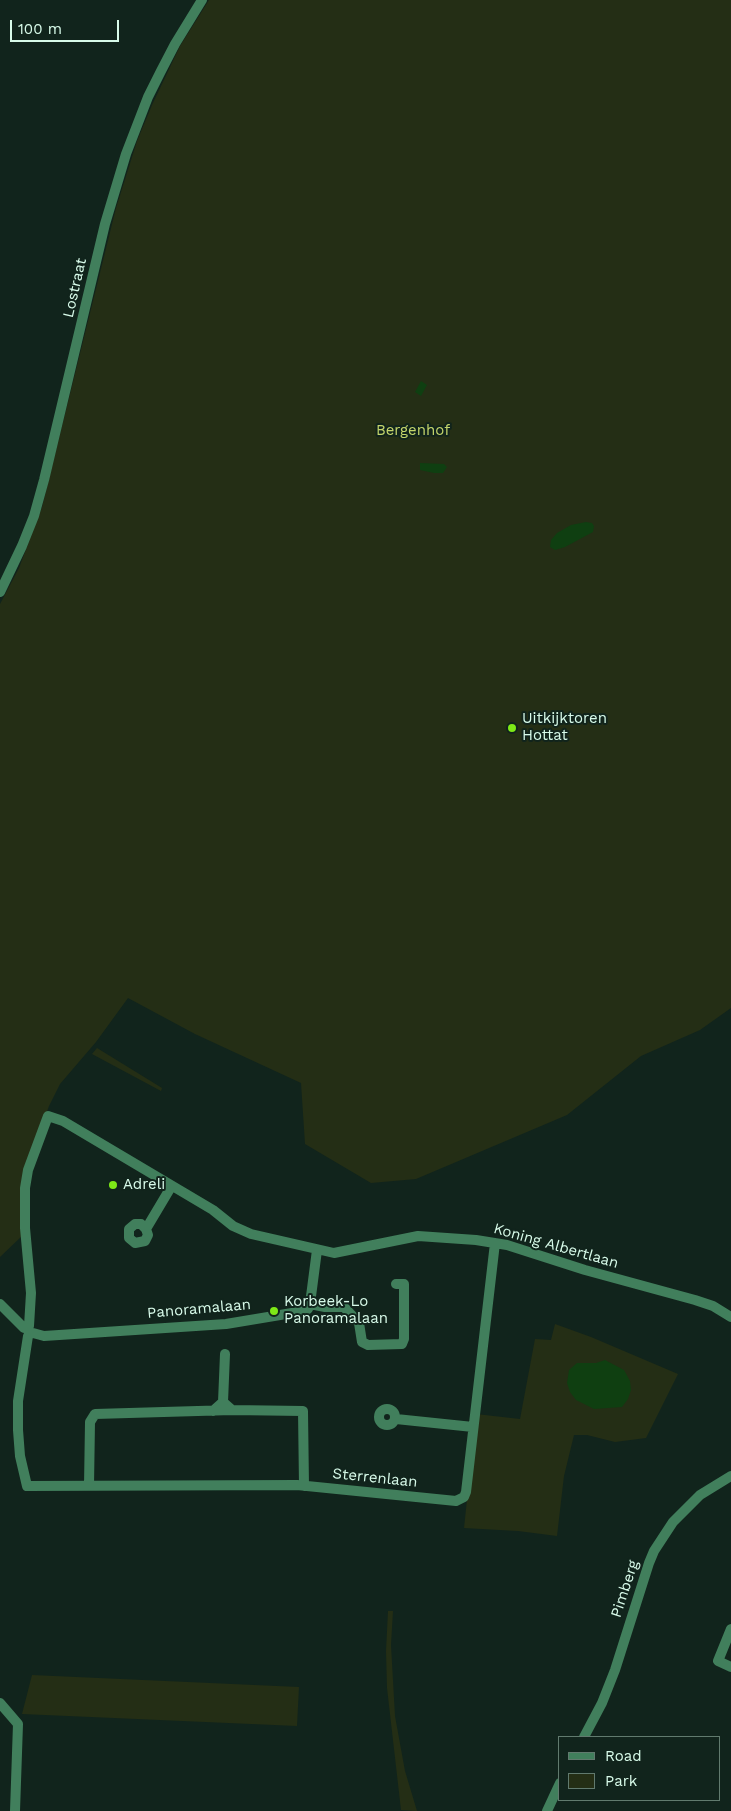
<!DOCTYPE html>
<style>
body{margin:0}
#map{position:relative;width:731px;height:1811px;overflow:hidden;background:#11241c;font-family:"Work Sans",sans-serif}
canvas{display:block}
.legend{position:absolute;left:558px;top:1736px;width:162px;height:65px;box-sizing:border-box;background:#11241c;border:1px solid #617a6e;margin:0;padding:6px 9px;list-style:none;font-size:15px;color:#d8fbea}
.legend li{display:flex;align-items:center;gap:10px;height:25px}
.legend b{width:25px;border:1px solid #617a6e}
.scale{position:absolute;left:10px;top:20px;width:109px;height:22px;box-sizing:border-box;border:2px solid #d8fbea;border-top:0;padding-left:6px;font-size:15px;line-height:18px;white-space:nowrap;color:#d8fbea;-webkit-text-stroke:4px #11241c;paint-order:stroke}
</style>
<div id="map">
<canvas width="731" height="1811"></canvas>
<ul class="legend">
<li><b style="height:6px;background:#417f5c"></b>Road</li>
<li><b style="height:14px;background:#242e15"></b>Park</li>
</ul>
<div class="scale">100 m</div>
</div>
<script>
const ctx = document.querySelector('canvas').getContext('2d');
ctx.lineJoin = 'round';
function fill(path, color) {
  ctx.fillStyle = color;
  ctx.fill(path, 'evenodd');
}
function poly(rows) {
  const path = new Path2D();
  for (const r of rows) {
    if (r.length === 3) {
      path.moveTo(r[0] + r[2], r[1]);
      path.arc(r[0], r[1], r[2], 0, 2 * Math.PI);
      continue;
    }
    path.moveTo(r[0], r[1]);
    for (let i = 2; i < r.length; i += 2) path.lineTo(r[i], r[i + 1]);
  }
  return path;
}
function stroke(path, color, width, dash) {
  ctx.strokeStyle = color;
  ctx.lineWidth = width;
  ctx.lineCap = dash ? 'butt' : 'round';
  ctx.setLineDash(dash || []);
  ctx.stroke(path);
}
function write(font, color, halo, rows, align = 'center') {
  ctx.font = font + ' "Work Sans",sans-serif';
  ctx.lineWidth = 4;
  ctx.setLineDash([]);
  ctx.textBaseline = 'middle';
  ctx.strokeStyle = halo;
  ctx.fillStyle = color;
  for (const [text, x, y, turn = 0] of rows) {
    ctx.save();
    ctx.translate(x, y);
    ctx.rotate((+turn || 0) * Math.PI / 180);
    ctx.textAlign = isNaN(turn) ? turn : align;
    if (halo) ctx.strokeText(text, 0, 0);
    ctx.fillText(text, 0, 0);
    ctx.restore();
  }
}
fill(poly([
 [209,0,731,0,731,1008,700,1030,641,1056,567,1115,416,1179,371,1183,305,1144,301,1083,195,1034,128,998,96,1042,60,1084,49,1106,26,1170,22,1236,0,1257,0,604,19,568,42,507,116,208,137,141,152,105,180,46],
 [97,1048,162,1088,161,1091,92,1054],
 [555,1324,591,1337,678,1374,646,1438,615,1442,587,1435,574,1435,564,1476,557,1536,518,1531,464,1528,476,1414,520,1419,535,1339,551,1340],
 [388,1611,393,1611,391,1645,395,1716,405,1771,417,1811,401,1810,387,1688,386,1651],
 [32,1675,299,1687,297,1726,22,1714]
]), '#242e15');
fill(poly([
 [421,381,427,385,421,396,415,392],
 [420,463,444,464,447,467,443,473,434,473,420,470],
 [586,522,592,523,594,526,593,532,565,547,555,550,550,547,551,540,557,533,571,525],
 [605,1360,624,1370,630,1381,631,1390,628,1399,622,1407,594,1409,576,1400,570,1392,567,1383,569,1370,577,1363,596,1363]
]), '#0f3f11');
stroke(poly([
 [0,592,22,546,34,516,44,480,105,224,126,154,148,97,161,71,175,44,202,0],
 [146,1229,141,1224,135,1224,129,1229,129,1238,135,1243,145,1241,148,1235,146,1229,171,1187],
 [0,1304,24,1328],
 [310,1304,325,1307,344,1307,359,1323,362,1342,368,1345,402,1344,404,1339,404,1284,396,1284],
 [29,1326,31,1293,25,1228,25,1188,28,1170,48,1116,63,1121,213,1210,233,1226,251,1234,334,1253,418,1236,476,1240,507,1245,585,1270,695,1300,713,1306,731,1317],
 [33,1333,44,1336,226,1324,304,1311,308,1309,310,1304,317,1250],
 [28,1336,18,1401,18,1430,20,1456,27,1486,297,1485,456,1501,464,1497,466,1492,495,1243],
 [223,1402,225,1354],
 [387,1417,8],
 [232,1410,303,1411,304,1486],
 [396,1419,473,1427],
 [89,1486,90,1422,95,1414,232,1410,223,1402,213,1411],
 [731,1629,718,1661,731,1667],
 [0,1703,18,1724,15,1811],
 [584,1737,602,1703,615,1670,649,1563,654,1551,673,1522,700,1495,731,1476],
 [547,1811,560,1783]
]), '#417f5c', 10);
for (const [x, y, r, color] of [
 [512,728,5,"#7ee917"],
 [113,1185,5,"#7ee917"],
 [274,1311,5,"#7ee917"]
]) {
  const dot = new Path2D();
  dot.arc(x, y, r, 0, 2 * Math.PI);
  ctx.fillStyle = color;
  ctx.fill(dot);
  stroke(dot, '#11241c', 2);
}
write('15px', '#d8fbea', '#11241c', [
 ["Lostraat",75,288,-77],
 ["Koning Albertlaan",556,1246,16],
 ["Panoramalaan",199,1309,-5],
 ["Sterrenlaan",375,1478,6],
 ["Pimberg",625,1589,-72]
]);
write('15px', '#c4d56b', '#11241c', [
 ["Bergenhof",413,431]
]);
write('15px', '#d8fbea', '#11241c', [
 ["Uitkijktoren",522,719],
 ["Hottat",522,736],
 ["Adreli",123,1185],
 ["Korbeek-Lo",284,1302],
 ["Panoramalaan",284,1319]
], 'left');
</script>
